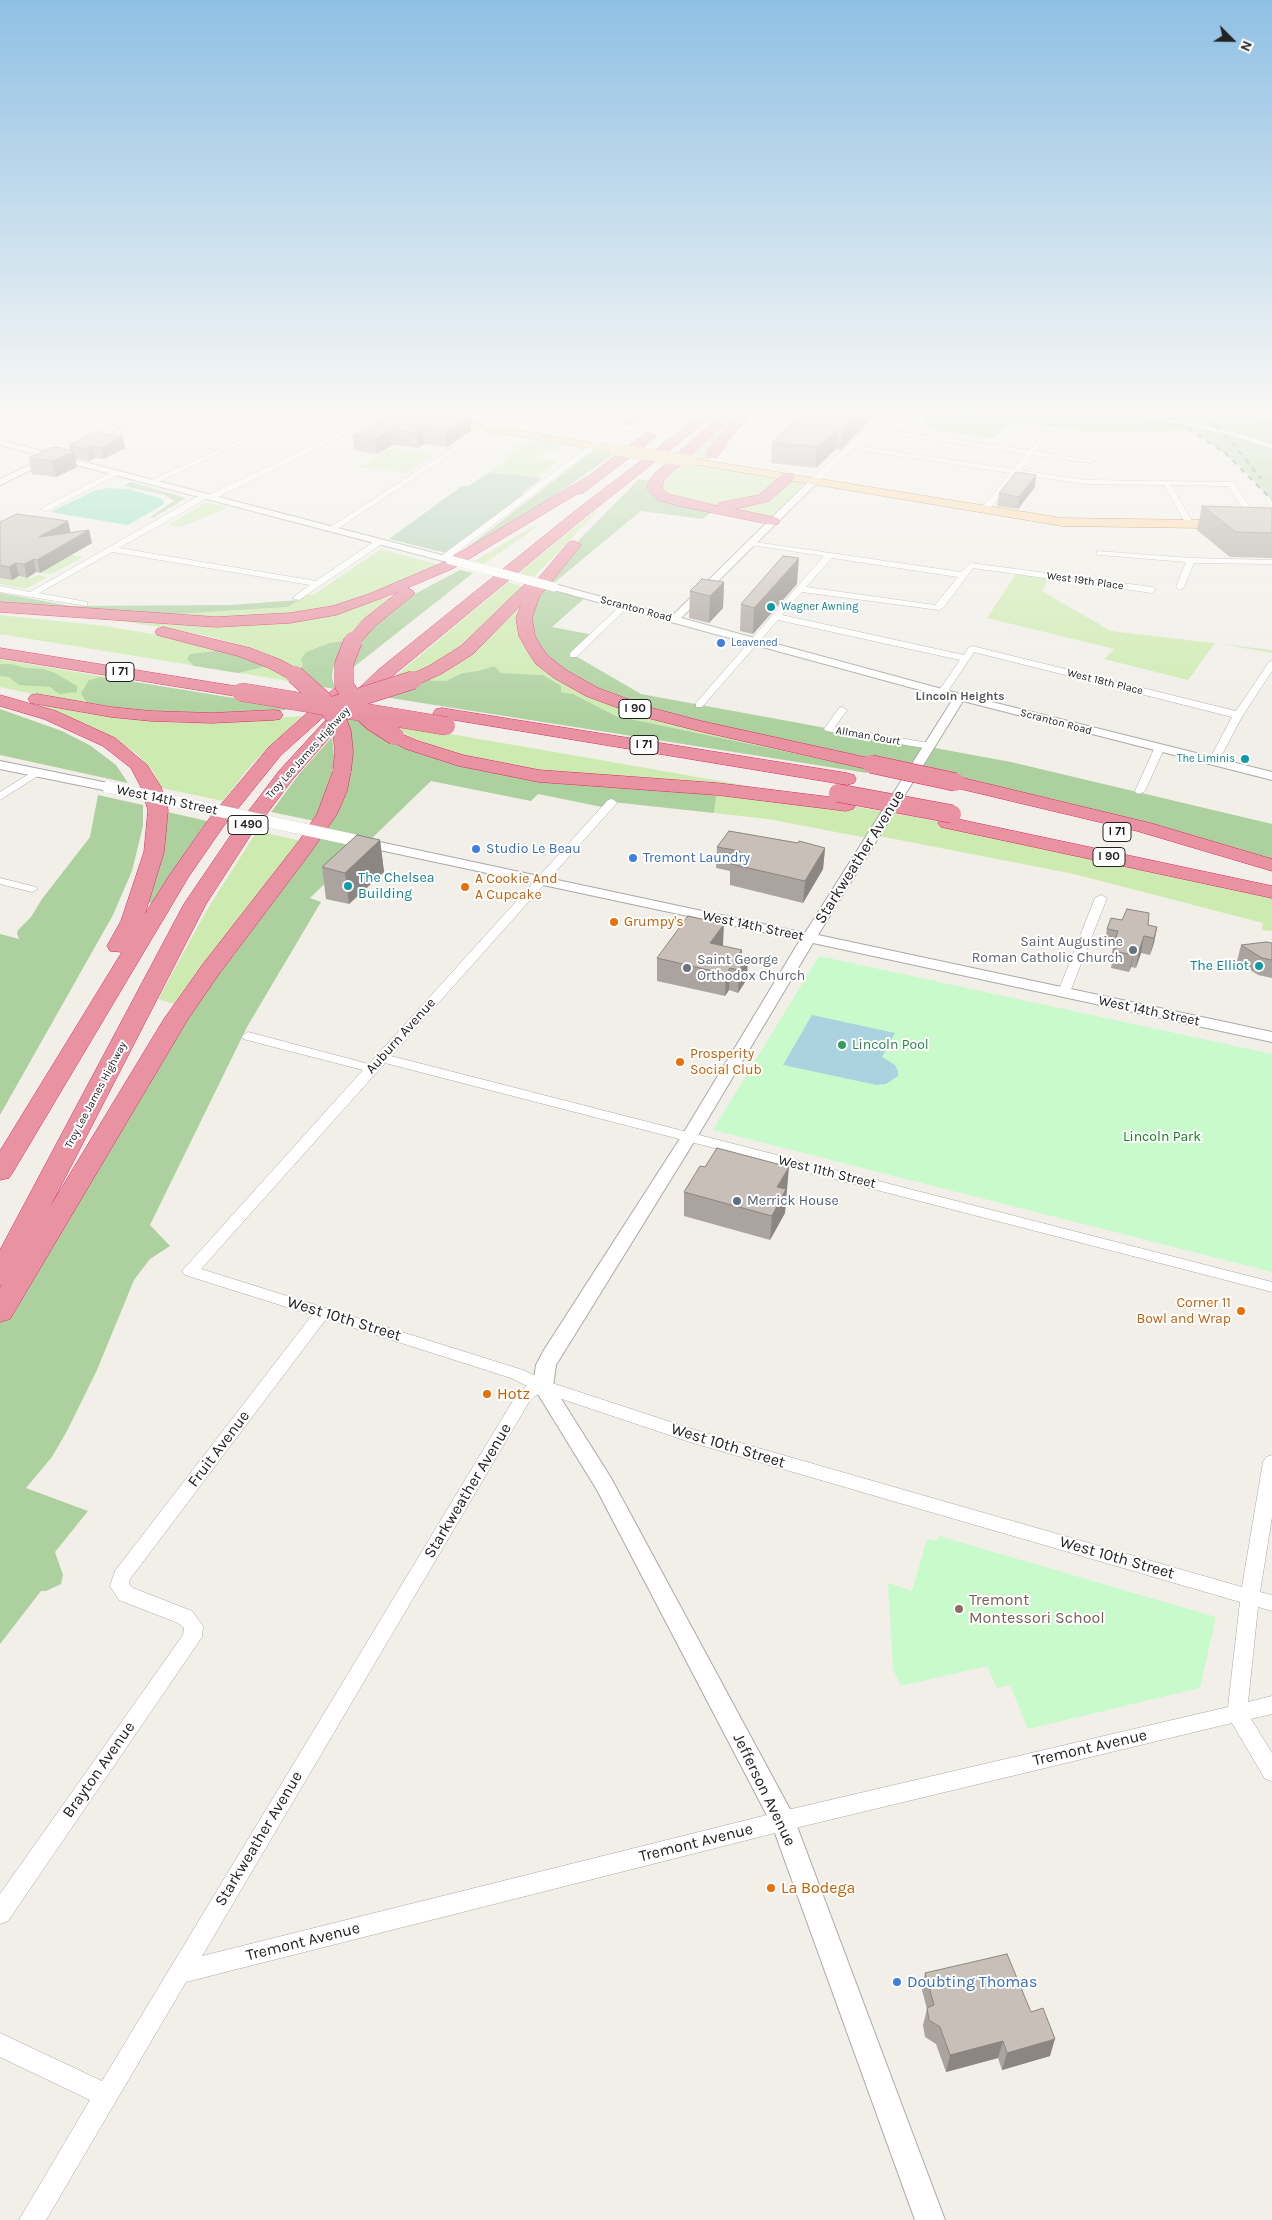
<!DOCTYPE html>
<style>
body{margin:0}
#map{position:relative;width:1272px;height:2220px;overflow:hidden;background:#f2efe9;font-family:Karla,sans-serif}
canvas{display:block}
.north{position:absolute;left:1207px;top:15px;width:50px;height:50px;-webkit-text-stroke:4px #fff;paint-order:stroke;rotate:113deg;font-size:14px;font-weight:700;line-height:20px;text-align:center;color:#222}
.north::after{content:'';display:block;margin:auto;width:18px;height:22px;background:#222;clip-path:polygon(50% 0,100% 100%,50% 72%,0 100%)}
</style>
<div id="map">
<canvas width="1272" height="2220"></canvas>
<div class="north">N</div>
</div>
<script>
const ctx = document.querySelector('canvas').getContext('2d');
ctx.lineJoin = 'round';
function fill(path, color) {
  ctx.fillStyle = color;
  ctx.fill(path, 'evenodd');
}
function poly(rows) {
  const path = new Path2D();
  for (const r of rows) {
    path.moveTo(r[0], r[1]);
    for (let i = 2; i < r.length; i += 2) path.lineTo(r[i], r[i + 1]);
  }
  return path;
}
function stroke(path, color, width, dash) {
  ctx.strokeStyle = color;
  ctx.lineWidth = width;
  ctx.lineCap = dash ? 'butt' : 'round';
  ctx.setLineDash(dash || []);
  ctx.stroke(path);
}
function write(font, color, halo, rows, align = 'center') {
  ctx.font = font + ' Karla,sans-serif';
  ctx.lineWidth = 4;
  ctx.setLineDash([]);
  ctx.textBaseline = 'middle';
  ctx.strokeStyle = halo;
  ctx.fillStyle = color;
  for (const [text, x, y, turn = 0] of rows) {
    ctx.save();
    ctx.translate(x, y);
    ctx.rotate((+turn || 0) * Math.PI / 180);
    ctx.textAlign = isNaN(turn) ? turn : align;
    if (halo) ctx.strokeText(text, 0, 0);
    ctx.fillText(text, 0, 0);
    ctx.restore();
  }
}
fill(poly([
 [739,411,764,411,704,463,813,482,773,521,671,500,655,482],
 [533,440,564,445,555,452,546,450,535,458,558,461,537,477,489,472,509,458,500,456,509,455,518,448,511,447,519,442,527,444],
 [391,448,436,454,407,473,360,467],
 [207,502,228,508,180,527,168,525],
 [596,510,599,510,534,577,519,573],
 [534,526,538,526,484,564,474,561],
 [381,549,440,565,383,590,332,607,305,613,241,619,162,615,288,607,307,595,313,595],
 [72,555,83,557,52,574,40,573],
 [1018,571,1050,576,1042,591,1111,631,1272,650,1272,653,1215,643,1188,680,1104,659,1114,649,987,618],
 [38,575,47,577,26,589,0,584,0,578,12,580,18,577,31,578],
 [508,582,524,587,459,650,437,665,382,687],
 [391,597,367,616,343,641,329,643,306,652,303,666,297,670,265,653,240,645,204,635,116,620,212,626],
 [520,605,517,613,517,628,521,640,529,654,541,667,840,763,616,716,573,694,561,692,543,675,501,673,494,666,478,671,462,673,446,681,426,680],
 [0,615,106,626,187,640,267,666,295,682,0,634],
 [0,659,148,684,233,715,65,701,0,687],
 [40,704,91,714,163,722,214,723,302,716,252,764,223,801,161,788,154,773,137,754,119,742,37,707],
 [386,723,572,755,754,787,548,773,495,765,426,745],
 [717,789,846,805,948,823,1272,892,1272,931,1262,930,1263,923,1074,874,874,835,872,839,768,819,714,813],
 [257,831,301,841,174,1004,158,999,208,908]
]), '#cdebb0');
fill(poly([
 [955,411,1247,411,1272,420,1272,500,1238,464,1192,430,1097,432,1029,424,1004,426,994,438,929,429,921,412],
 [594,450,615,453,531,513,456,556],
 [639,479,655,482,655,490,714,509,703,519,641,511,550,586,587,596,552,627,594,635,574,655,641,694,1011,762,1272,824,1272,865,1143,827,664,717,551,667,524,618,574,545],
 [130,482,186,498,153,518,150,517,174,501,165,495,124,486],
 [460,570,473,573,350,670,351,659,366,632,413,595],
 [0,593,71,606,229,605,299,600,288,607,162,615,0,603],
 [343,641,333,668,332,678,335,689,322,687,297,670,303,666,301,659,306,652,329,643],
 [223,650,267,666,238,673,194,666,187,659,190,654],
 [0,664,12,664,25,668,43,669,55,673,77,686,77,692,59,694,50,687,19,685,9,677,0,676],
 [494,666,501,673,543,675,561,686,561,692,573,694,616,716,869,769,867,773,384,697,426,680,446,681,462,673,478,671],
 [101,677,148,684,295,708,269,713,183,715,88,705,81,693,89,680],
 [0,709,62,731,91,746,116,765,128,783,0,755],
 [347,709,382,729,480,765,717,789,714,813,612,802,607,808,538,794,531,801,431,781,310,898,321,902,247,1027,150,1225,170,1246,150,1259,134,1280,97,1370,67,1431,52,1457,26,1488,88,1511,55,1552,63,1575,61,1584,46,1591,41,1591,0,1644,0,1306,176,1019,327,814],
 [332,737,334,756,332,777,315,821,271,812,300,773],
 [98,795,143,805,143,826,132,871,113,915,0,1115,0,934,19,939,17,934,18,930,31,917,42,899,90,837],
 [163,811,207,821,153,904,148,902]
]), '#add19e');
fill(poly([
 [489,472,542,478,522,493,524,495,446,553,389,539,462,486,469,486]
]), '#aacbaf');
fill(poly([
 [819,956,1272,1054,1272,1272,713,1130],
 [939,1536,1216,1617,1200,1688,1028,1729,1010,1685,997,1688,987,1666,901,1686,893,1669,888,1583,912,1591,927,1539,937,1541]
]), '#c8facc');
fill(poly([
 [108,488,128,489,160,498,164,501,164,504,128,525,50,512,96,490]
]), '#88e0be');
fill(poly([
 [812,1015,895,1033,882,1057,895,1065,898,1071,898,1076,886,1084,877,1085,783,1065]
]), '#aad3df');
const minor = poly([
 [21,411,29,411,0,424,0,420,21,411],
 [303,411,311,411,154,484,147,482,303,411],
 [386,411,392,412,214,499,208,498,119,548,316,581,376,540,382,540,382,544,299,600,292,598,310,585,112,552,39,593,87,602,87,606,0,592,0,586,30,592,202,494,208,495,386,411],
 [510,411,517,411,334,531,327,529,510,411],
 [636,411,643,411,447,560,441,560,441,556,636,411],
 [760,411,767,411,719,452,715,452,715,450,760,411],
 [878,411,968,411,965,413,892,413,876,428,1029,450,1044,434,1047,436,1036,451,1095,461,1091,463,1033,455,1020,470,1085,480,1233,482,1258,519,1251,521,1228,486,1171,485,1194,524,1190,526,1186,524,1164,485,1085,484,1017,474,987,512,984,512,980,510,1010,473,853,449,816,484,810,484,810,480,884,413,878,411],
 [872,431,1026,454,1013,469,856,446,872,431],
 [1136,411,1144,411,1156,415,1229,431,1272,444,1272,448,1226,434,1152,418,1136,411],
 [114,471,121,473,47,511,40,509,114,471],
 [748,541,961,572,971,563,1152,587,1156,590,1152,593,973,568,944,607,939,610,802,592,782,615,964,655,969,647,972,646,1236,711,1269,662,1272,661,1272,671,1243,715,1218,762,1213,765,1208,762,1232,717,974,652,946,694,943,695,938,692,960,660,778,620,702,707,696,707,696,703,824,556,751,545,747,543,748,541],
 [832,558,958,577,935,605,806,587,832,558],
 [1097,551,1191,558,1272,560,1272,564,1194,563,1184,587,1180,590,1176,587,1186,562,1100,555,1097,555,1097,551],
 [622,604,629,606,576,657,570,657,570,653,622,604],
 [842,707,847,710,835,727,929,743,934,746,929,749,826,731,824,729,839,708,842,707],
 [1159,746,1164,749,1145,791,1140,794,1136,793,1135,791,1154,749,1159,746],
 [37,769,41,770,41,774,0,800,0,792,37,769],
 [612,799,617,802,616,804,391,1056,1272,1282,1272,1292,385,1063,201,1269,523,1370,549,1382,692,1429,1242,1587,1263,1462,1266,1457,1272,1455,1272,1517,1260,1592,1272,1595,1272,1611,1258,1607,1248,1702,1272,1696,1272,1714,1251,1719,1272,1753,1272,1781,1265,1779,1232,1723,783,1831,186,1982,46,2220,19,2220,90,2100,0,2057,0,2033,102,2081,517,1394,527,1386,511,1378,326,1319,130,1579,129,1584,133,1588,192,1611,203,1626,202,1637,8,1921,0,1924,0,1894,183,1635,184,1628,178,1623,119,1600,110,1586,115,1571,312,1315,185,1275,182,1271,363,1070,243,1039,242,1036,248,1032,369,1064,608,800,612,799],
 [544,1393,690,1442,1240,1602,1228,1707,783,1811,202,1956,529,1402,535,1396,544,1393],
 [0,878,36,887,38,889,32,892,0,884,0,878],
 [1101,895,1107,898,1070,992,1064,996,1060,995,1058,992,1095,898,1101,895]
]);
const tertiary = poly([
 [143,411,153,411,84,445,77,443,143,411],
 [0,440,453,558,455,560,450,563,447,562,54,459,0,485,0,479,46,457,0,445,0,440],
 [813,479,817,482,816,484,681,618,964,695,1272,772,1272,780,963,701,818,935,1272,1032,1272,1042,813,943,697,1137,556,1365,553,1386,611,1478,792,1813,945,2220,915,2220,772,1825,597,1490,533,1386,536,1365,544,1350,681,1137,800,940,361,846,354,842,361,838,805,933,953,699,550,589,549,587,554,584,672,616,810,480,813,479],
 [0,761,108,783,114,787,108,791,0,769,0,761]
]);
const primary = poly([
 [376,411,398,411,614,446,619,449,614,452,381,414,376,411],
 [690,458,1062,518,1272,521,1272,529,1062,526,686,463,684,461,690,458]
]);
const motorway = poly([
 [636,411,650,411,632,424,624,424,622,421,624,418,636,411],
 [706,411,719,411,585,517,390,678,336,730,293,779,250,836,206,904,50,1207,164,1019,203,964,299,841,317,814,335,766,342,764,349,766,351,770,347,791,337,814,313,849,219,974,188,1019,10,1319,0,1322,0,1288,2,1285,0,1286,0,1250,184,904,235,829,279,771,324,722,378,670,575,511,706,411],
 [725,411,738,411,664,480,662,489,668,494,717,506,719,503,759,495,783,474,793,474,795,477,793,480,769,501,735,509,778,518,780,521,778,524,773,525,679,506,658,500,648,490,648,482,654,474,725,411],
 [740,415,746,419,744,422,717,457,707,457,706,454,707,451,736,416,740,415],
 [650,432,656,436,654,439,583,493,577,494,452,569,407,588,412,590,415,593,412,596,376,625,359,644,347,644,345,641,364,619,398,592,336,615,290,623,216,627,0,612,0,602,216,617,290,613,333,606,369,594,442,563,587,477,646,433,650,432],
 [574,541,581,545,539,597,532,618,535,636,542,648,548,656,566,670,598,688,652,708,701,721,878,760,880,764,878,768,871,770,699,731,640,716,586,696,554,678,536,664,528,652,519,636,516,618,521,605,473,654,441,674,419,684,407,684,404,680,407,676,429,666,461,646,527,582,536,581,569,542,574,541],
 [163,627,250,648,281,660,301,671,303,675,301,679,295,680,289,679,269,668,238,656,157,635,155,632,157,629,163,627],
 [0,648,241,687,247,688,250,692,247,696,241,697,0,658,0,648],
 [342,686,348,687,351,691,348,695,281,755,223,827,189,876,13,1172,9,1178,0,1180,0,1151,122,952,110,951,107,946,121,921,144,852,148,810,141,787,131,768,103,746,44,719,0,706,0,695,56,711,115,738,147,765,161,787,168,810,164,852,145,914,169,876,209,819,269,747,336,687,342,686],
 [37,694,111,707,151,711,212,713,274,710,280,711,283,715,280,719,274,720,212,723,151,721,111,717,31,703,28,699,31,695,37,694],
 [442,708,847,773,854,775,856,779,854,783,847,785,436,717,433,713,436,709,442,708],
 [395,731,418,741,463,755,539,770,717,783,846,799,853,801,856,805,853,809,846,811,717,795,539,782,459,766,406,749,389,740,386,736,389,732,395,731],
 [955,776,1150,823,1272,859,1272,871,1137,831,948,786,946,782,948,778,955,776],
 [948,817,1272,886,1272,898,941,827,938,823,941,819,948,817]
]);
stroke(minor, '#a9a9a9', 1);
stroke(tertiary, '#a9a9a9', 2);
stroke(primary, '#a06b00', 1);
stroke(motorway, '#dc2a67', 1);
fill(minor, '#fff');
fill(tertiary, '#fff');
fill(primary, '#fcd6a4');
fill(motorway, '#e892a2');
stroke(poly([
 [1160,411,1225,453,1272,500],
 [1200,411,1235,446,1261,479],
 [1270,411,1272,411]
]), '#707070', 2, [5.5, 5.5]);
const tertiaryBridgeFar1 = poly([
 [450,560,554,587]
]);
const tertiaryBridge = poly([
 [108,787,354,840]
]);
const primaryBridge = poly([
 [614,449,690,461]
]);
const motorwayBridge = poly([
 [353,641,344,664,344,685,359,709,373,722,395,736],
 [295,675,321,698,336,718,342,732,344,752,342,770],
 [241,692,446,726],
 [335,705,413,680],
 [871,764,955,782],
 [838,793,952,814]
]);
stroke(tertiaryBridgeFar1, '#a9a9a9', 9, []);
stroke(tertiaryBridge, '#a9a9a9', 12, []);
stroke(primaryBridge, '#a06b00', 12, []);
stroke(motorwayBridge, '#dc2a67', 19, []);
stroke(tertiaryBridgeFar1, '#fff', 9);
stroke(tertiaryBridge, '#fff', 12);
stroke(primaryBridge, '#fcd6a4', 12);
stroke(motorwayBridge, '#e892a2', 18);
fill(poly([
 [877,413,841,450,836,449,816,468,771,463,772,442],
 [471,416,471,431,447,447,424,444,418,448,393,445,377,454,354,450,353,435],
 [69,445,125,448,103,459,95,458,89,461,75,458,77,467,56,477,32,474,29,458,70,450],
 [1036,475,1035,487,1018,509,997,506,999,493],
 [1202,506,1272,508,1272,558,1230,557,1197,530],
 [68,521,70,533,89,530,92,543,40,573,36,572,27,578,19,576,12,580,0,578,0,522],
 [724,582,723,608,709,623,689,618,690,591],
 [797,584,753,634,740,631,741,604],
 [380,840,384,872,349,904,326,899,322,867],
 [717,847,825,848,823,869,803,903,730,885,730,871,716,868],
 [1148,925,1157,927,1154,943,1150,955,1141,953,1136,968,1131,967,1129,972,1111,968,1112,963,1110,963,1113,947,1104,945,1107,929],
 [1272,943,1272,978,1258,975,1237,961,1241,945],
 [723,945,723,946,742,950,741,956,747,979,738,993,729,990,725,996,657,981,657,958],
 [787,1191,786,1192,785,1213,770,1240,684,1216,684,1192],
 [925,1973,1031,2012,1050,2056,1002,2070,998,2058,946,2072,936,2044,925,2037,923,2025,927,2009,922,1990]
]), '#aba49e');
fill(poly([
 [861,411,877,411,877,413,841,450,842,429],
 [471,416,471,431,447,447,446,432],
 [423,429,424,444,418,448,417,433],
 [838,429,836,449,816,468,817,447],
 [392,430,393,445,377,454,375,439],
 [123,436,125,448,103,459,101,448],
 [92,446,95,458,89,461,86,449],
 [74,451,77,467,56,477,52,461],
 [1036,475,1035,487,1018,509,1019,497],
 [68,521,71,534,39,537],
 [89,530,92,543,40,573,37,560],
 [799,558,797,584,753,634,754,608],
 [34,559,36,572,27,578,24,564],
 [16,563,19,576,12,580,9,567],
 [724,582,723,608,709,623,710,596],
 [380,840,384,872,349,904,345,873],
 [825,848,823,869,803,903,805,881],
 [724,924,723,945,709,965,710,943],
 [1157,927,1154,943,1150,955,1154,938],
 [1144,936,1141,953,1136,968,1139,951],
 [742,950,741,968,748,957,747,979,738,993,739,970,738,955],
 [1134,951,1131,967,1129,972,1133,955],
 [730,968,729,990,725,996,726,974],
 [789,1167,785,1213,770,1240,772,1216,777,1187],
 [1055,2039,1050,2056,1002,2070,1007,2053],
 [1003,2041,998,2058,946,2072,950,2055]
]), '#8b8681');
const building = poly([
 [403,411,440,411,471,416,446,432,423,429,417,433,392,430,375,439,353,435,403,411],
 [806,411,861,411,842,429,838,429,817,447,772,442,806,411],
 [93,433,123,436,101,448,92,446,86,449,69,445,93,433],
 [56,447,74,451,52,461,29,458,50,448,56,447],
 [1016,472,1036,475,1019,497,999,493,1016,472],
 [1202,506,1272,508,1272,533,1236,532,1202,506],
 [17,514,68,521,39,537,89,530,37,560,34,559,24,564,16,563,9,567,0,565,0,522,17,514],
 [783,556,799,558,754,608,741,604,783,556],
 [702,579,724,582,710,596,690,591,702,579],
 [729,831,798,843,799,841,825,848,805,881,731,864,740,851,717,847,729,831],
 [357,835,380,840,345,873,322,867,357,835],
 [1127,909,1149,913,1148,925,1157,927,1154,938,1144,936,1139,951,1134,951,1133,955,1114,951,1116,947,1113,946,1118,931,1107,929,1111,918,1122,920,1127,909],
 [688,916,724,924,710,943,742,950,738,955,748,957,739,970,730,968,726,974,657,958,688,916],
 [1266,942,1272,943,1272,960,1262,958,1241,945,1266,942],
 [717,1148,789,1167,777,1187,786,1189,772,1216,684,1192,700,1166,705,1167,717,1148],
 [1007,1954,1031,2012,1043,2008,1055,2039,1007,2053,1003,2041,950,2055,940,2027,929,2020,927,2008,934,2005,925,1973,1007,1954]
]);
fill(building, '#c7bfb8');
stroke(building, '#8b8681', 1);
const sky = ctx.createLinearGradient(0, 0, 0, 722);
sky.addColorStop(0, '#8fc0e4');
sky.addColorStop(0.57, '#f9f8f5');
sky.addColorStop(1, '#f9f8f500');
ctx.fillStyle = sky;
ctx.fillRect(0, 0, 1272, 722);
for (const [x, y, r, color] of [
 [771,607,5,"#0f9aa8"],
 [721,643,5,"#3f7fe0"],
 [1245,759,5,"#0f9aa8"],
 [476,849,5,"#3f7fe0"],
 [633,858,5,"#3f7fe0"],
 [348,886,5,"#0f9aa8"],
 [465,887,5,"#e8710a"],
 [614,922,5,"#e8710a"],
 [1133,950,5,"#6b7280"],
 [1259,966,5,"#0f9aa8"],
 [687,968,5,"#6b7280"],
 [842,1045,5,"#2e9e5b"],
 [680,1062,5,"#e8710a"],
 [737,1201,5,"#5c6f8a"],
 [1241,1311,5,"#e8710a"],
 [487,1394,5,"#e8710a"],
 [959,1609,5,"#8d6e63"],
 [771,1888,5,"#e8710a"],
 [897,1982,5,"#3f7fe0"]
]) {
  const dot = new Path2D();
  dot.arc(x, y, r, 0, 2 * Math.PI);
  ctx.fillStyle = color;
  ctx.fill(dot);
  stroke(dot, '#fff', 2);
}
write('11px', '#222', '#fff', [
 ["West 19th Place",1085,581,8],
 ["Scranton Road",636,609,15],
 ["West 18th Place",1105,682,14],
 ["Scranton Road",1056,722,15],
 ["Allman Court",868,736,10],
 ["Troy Lee James Highway",308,753,-48],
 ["Troy Lee James Highway",96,1095,-62]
]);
write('11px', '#0d838f', '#fff', [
 ["Wagner Awning",781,607],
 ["The Liminis",1235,759,"right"]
], 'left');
write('11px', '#366cbe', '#fff', [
 ["Leavened",731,643]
], 'left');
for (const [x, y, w] of [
 [120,672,28],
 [635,709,32],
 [644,745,28],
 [248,825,40],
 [1117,832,28],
 [1109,857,32]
]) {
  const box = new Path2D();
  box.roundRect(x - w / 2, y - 9.5, w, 19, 4);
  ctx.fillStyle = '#fff';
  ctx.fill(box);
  stroke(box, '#222', 1);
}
write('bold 12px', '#222', null, [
 ["I 71",120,672],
 ["I 90",635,709],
 ["I 71",644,745],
 ["I 490",248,825],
 ["I 71",1117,832],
 ["I 90",1109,857]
]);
write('bold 12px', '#555', '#fff', [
 ["Lincoln Heights",960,697]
]);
write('14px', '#222', '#fff', [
 ["West 14th Street",167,800,12],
 ["West 14th Street",753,926,12],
 ["West 14th Street",1149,1011,12],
 ["Auburn Avenue",401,1036,-48],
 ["West 11th Street",827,1172,14]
]);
write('14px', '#366cbe', '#fff', [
 ["Studio Le Beau",486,849],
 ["Tremont Laundry",643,858]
], 'left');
write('14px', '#0d838f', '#fff', [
 ["The Chelsea",358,878],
 ["Building",358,894],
 ["The Elliot",1249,966,"right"]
], 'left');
write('14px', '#c56008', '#fff', [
 ["A Cookie And",475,879],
 ["A Cupcake",475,895],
 ["Grumpy's",624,922],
 ["Prosperity",690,1054],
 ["Social Club",690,1070],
 ["Corner 11",1231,1303,"right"],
 ["Bowl and Wrap",1231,1319,"right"]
], 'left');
write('14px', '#5b616d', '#fff', [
 ["Saint Augustine",1123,942],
 ["Roman Catholic Church",1123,958],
 ["Saint George",697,960,"left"],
 ["Orthodox Church",697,976,"left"]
], 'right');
write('14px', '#27864d', '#fff', [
 ["Lincoln Pool",852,1045]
], 'left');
write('14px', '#0c8416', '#fff', [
 ["Lincoln Park",1162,1137]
]);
write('14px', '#4e5e75', '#fff', [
 ["Merrick House",747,1201]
], 'left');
write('16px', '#222', '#fff', [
 ["Starkweather Avenue",860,857,-58],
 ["West 10th Street",344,1319,17],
 ["West 10th Street",728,1446,17],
 ["Fruit Avenue",219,1449,-53],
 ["Starkweather Avenue",468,1491,-59],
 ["West 10th Street",1117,1558,16],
 ["Tremont Avenue",1090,1748,-13],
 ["Brayton Avenue",99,1770,-55],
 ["Jefferson Avenue",764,1790,64],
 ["Starkweather Avenue",259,1839,-59],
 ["Tremont Avenue",696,1843,-14],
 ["Tremont Avenue",303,1942,-14]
]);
write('16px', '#c56008', '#fff', [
 ["Hotz",497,1394],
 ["La Bodega",781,1888]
], 'left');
write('16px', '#785e54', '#fff', [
 ["Tremont",969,1600],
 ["Montessori School",969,1618]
], 'left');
write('16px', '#366cbe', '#fff', [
 ["Doubting Thomas",907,1982]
], 'left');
</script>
